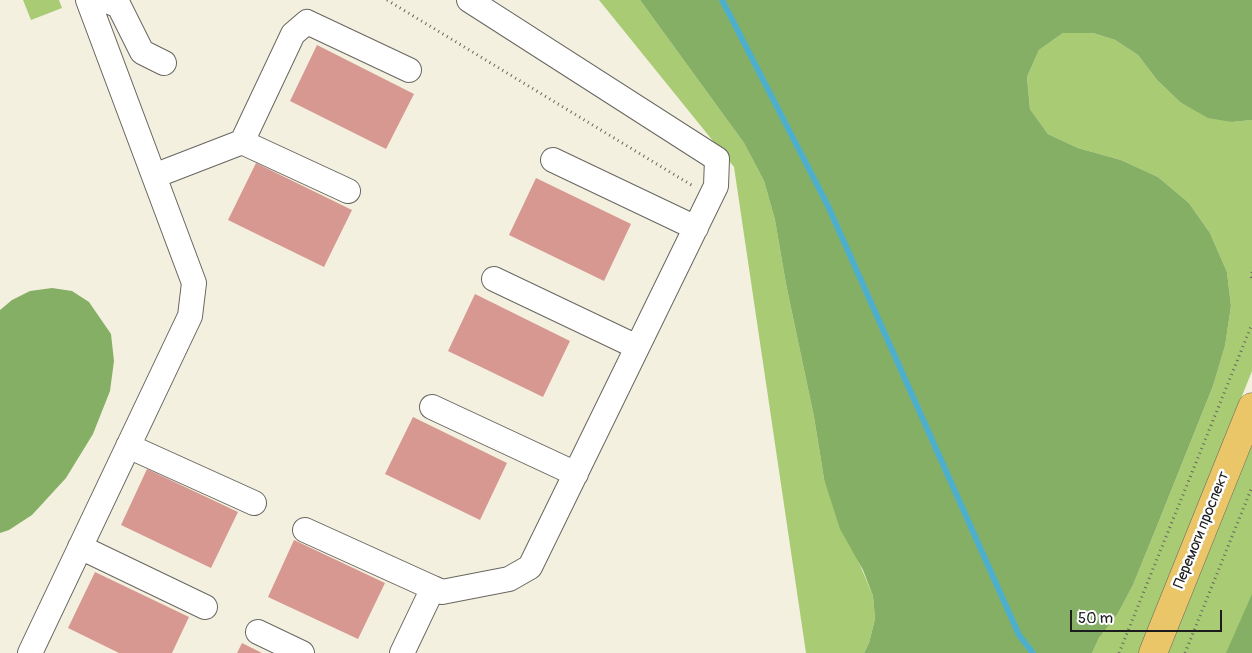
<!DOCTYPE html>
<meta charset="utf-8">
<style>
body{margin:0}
#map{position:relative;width:1252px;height:653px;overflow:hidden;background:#f4f0df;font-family:Pangolin,sans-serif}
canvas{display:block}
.scale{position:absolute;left:1070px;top:610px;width:152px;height:22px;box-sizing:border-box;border:2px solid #1c1c1c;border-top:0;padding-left:6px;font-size:15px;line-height:18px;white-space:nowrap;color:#1c1c1c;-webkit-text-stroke:4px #fff;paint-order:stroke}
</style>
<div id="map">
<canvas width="1252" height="653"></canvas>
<div class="scale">50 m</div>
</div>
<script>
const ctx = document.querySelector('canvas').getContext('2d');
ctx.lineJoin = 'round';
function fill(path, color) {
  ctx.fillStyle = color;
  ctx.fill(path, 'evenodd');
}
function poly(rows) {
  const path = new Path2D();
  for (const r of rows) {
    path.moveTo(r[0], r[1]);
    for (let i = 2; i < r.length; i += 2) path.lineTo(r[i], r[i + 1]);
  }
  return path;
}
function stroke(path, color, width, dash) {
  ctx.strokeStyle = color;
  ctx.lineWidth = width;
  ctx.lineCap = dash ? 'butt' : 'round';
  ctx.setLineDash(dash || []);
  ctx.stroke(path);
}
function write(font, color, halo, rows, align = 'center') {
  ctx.font = font + ' Pangolin,sans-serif';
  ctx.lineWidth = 5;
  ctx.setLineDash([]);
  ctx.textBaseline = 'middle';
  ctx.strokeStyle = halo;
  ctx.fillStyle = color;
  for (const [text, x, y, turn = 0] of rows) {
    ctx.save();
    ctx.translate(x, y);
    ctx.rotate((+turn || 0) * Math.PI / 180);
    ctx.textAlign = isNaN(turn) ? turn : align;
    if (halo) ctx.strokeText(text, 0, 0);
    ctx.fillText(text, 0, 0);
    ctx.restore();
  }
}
fill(poly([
 [23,0,59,0,62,8,31,20],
 [599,0,640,0,744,143,764,181,775,220,786,284,814,417,824,479,873,596,875,619,869,643,864,653,806,653,734,167],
 [1063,33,1093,33,1115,40,1138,55,1157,80,1180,102,1232,122,1252,120,1252,371,1139,653,1092,653,1099,638,1117,615,1133,585,1153,536,1213,386,1225,346,1231,306,1227,272,1210,233,1189,203,1158,177,1121,160,1078,148,1048,134,1030,109,1027,77,1039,50],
 [1252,433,1252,653,1163,653]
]), '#a8cb74');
fill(poly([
 [640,0,1252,0,1252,120,1232,122,1208,118,1180,102,1157,80,1138,55,1115,40,1093,33,1063,33,1039,50,1027,77,1030,109,1048,134,1078,148,1121,160,1158,177,1189,203,1210,233,1227,272,1231,306,1225,346,1213,386,1153,536,1133,585,1117,615,1099,638,1092,653,864,653,869,643,875,619,873,596,863,570,840,529,824,479,814,417,786,284,775,220,764,181,744,143],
 [52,288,72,291,89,302,111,334,114,361,110,391,93,434,66,478,32,515,9,530,0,533,0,310,12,300,30,291],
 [1252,594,1252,653,1226,653]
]), '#86af66');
stroke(poly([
 [722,0,828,206,1019,635,1033,653]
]), '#4eafcd', 6);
fill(poly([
 [317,45,414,94,386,149,290,101],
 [256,163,352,210,324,267,228,220],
 [536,178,631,224,604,281,509,235],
 [475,294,570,341,543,397,448,351],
 [413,417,507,463,480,520,385,474],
 [147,469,238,512,211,568,121,525],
 [294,540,385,583,358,639,268,597],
 [95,572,189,617,172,653,119,653,68,628],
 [242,643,262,653,237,653]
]), '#d79891');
const minor = poly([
 [105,0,119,6,142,52,164,63],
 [242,142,293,34,307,22,409,70],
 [553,160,696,228],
 [154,176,242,142,348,191],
 [494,279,637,347],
 [432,407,576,474],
 [128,446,254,503],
 [305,530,433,588],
 [80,547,205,607],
 [258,632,302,653],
 [30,653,190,316,194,283,88,0],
 [402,653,433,588,442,592,509,579,530,567,716,186,717,159,469,0]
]);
const major = poly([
 [1153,653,1252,407]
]);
stroke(minor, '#686660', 26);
stroke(major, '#686660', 29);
stroke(poly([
 [387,0,693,186],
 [1252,272,1251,276,1252,279],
 [1119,653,1252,324],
 [1185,653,1252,487]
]), '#686660', 3, [1, 4]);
stroke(minor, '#fff', 24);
stroke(major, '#eac669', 28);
write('15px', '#1c1c1c', '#fff', [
 ["Перемоги проспект",1202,530,-68]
]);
</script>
